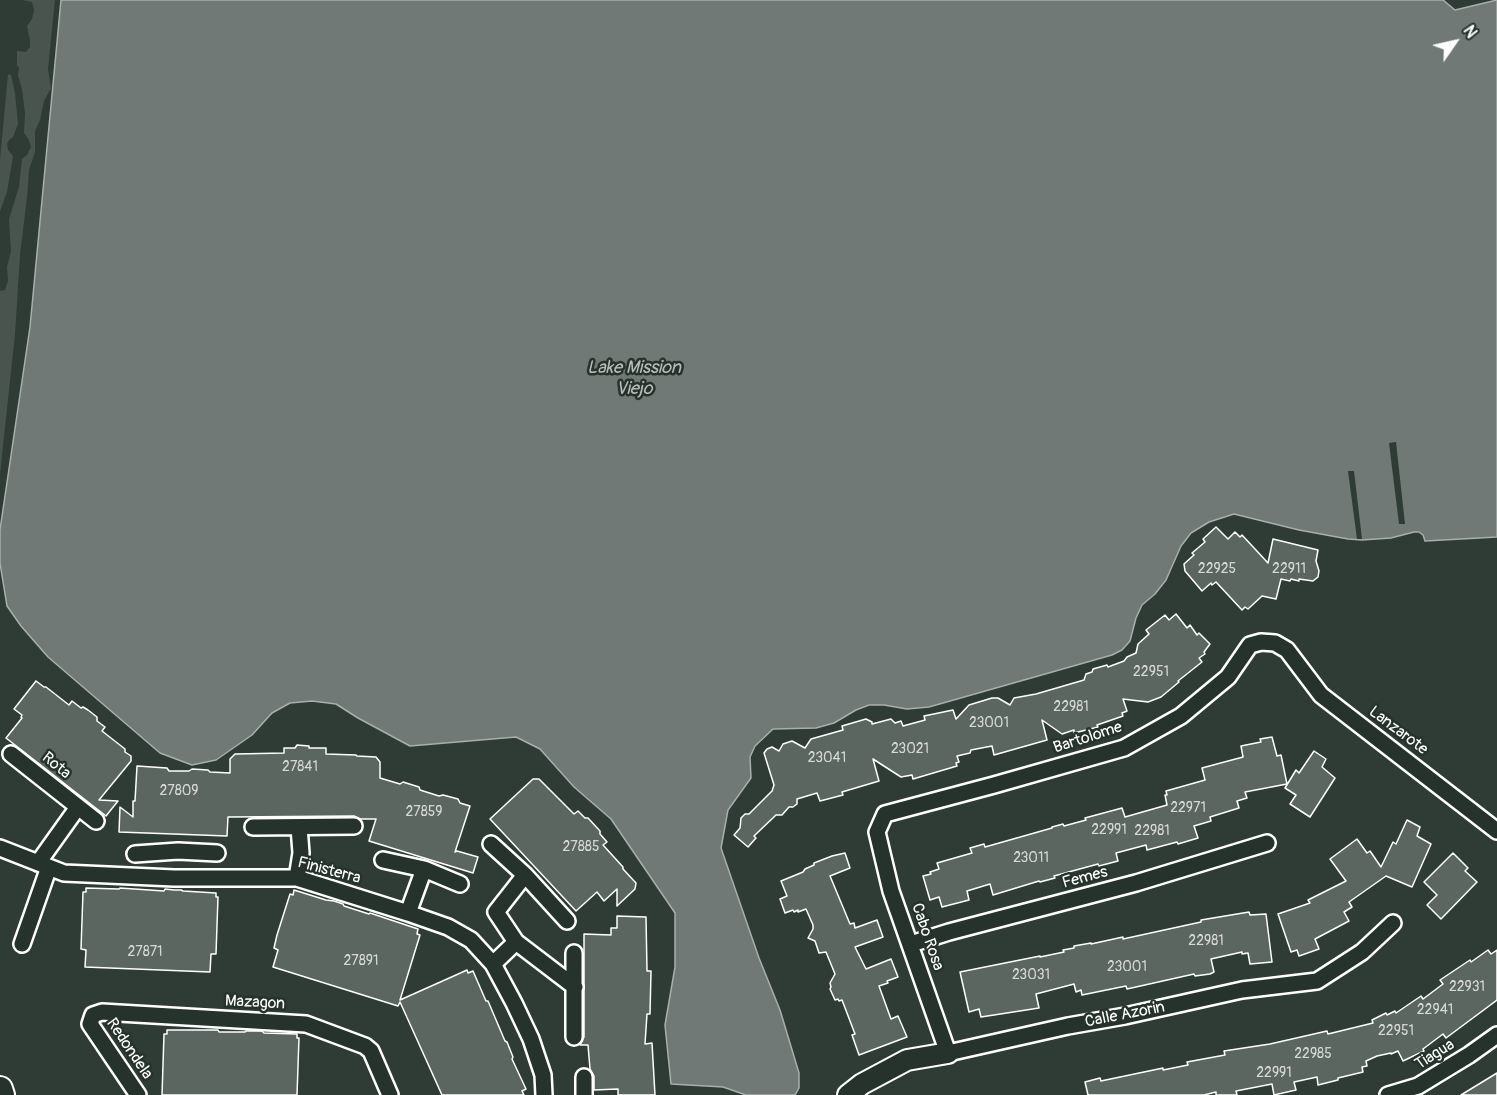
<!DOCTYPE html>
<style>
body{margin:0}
#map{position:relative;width:1497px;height:1095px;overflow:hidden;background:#2f3b35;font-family:Pangolin,sans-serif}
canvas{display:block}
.north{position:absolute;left:1425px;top:12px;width:60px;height:60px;-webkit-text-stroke:4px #26332d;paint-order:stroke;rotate:56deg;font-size:16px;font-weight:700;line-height:24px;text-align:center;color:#fff}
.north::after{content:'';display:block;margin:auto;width:21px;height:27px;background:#fff;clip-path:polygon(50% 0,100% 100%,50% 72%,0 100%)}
</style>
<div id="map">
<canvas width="1497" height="1095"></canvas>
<div class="north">N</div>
</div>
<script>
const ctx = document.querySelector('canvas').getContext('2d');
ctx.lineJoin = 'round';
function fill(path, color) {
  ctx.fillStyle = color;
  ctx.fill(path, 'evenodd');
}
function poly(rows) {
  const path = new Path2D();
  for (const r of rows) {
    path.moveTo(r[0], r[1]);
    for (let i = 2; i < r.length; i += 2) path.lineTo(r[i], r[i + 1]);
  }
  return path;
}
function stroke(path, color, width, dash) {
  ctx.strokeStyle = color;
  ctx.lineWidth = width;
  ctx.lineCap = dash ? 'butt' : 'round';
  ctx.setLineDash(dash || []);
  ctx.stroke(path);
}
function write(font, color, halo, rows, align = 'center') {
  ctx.font = font + ' Pangolin,sans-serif';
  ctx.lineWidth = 5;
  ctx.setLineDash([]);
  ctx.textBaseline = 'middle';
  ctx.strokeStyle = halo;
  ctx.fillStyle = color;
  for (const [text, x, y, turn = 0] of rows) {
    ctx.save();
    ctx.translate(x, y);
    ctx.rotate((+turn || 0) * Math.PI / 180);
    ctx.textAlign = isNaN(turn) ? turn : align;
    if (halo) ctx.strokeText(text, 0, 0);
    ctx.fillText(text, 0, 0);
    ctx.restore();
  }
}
fill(poly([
 [22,0,55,0,48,69,51,88,44,101,40,120,35,131,35,152,29,170,27,197,20,255,15,334,0,474,0,291,5,290,8,281,7,267,11,251,9,219,19,187,22,159,27,155,31,147,29,140,24,133,25,113,22,89,18,75,19,67,17,66,17,51,26,52,30,47,30,40,27,26,32,19,34,10,32,2],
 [8,74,11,75,15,93,18,124,13,137,9,140,7,144,8,150,13,156,7,192,0,211,0,160]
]), '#4a544f');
const water = poly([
 [61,0,1443,0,1455,10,1497,0,1497,537,1425,541,1423,535,1419,532,1414,532,1391,538,1362,540,1348,539,1299,530,1234,514,1209,522,1191,533,1181,546,1166,580,1155,594,1142,605,1136,618,1130,641,1122,650,1112,655,929,707,907,709,884,705,869,705,856,710,834,723,816,728,773,729,755,746,750,757,751,778,728,810,721,848,759,958,780,1010,799,1073,799,1088,795,1095,746,1095,723,1087,671,1084,665,1025,675,967,675,913,611,819,574,787,540,749,516,737,410,746,358,718,336,704,312,701,290,703,272,713,252,735,216,760,192,765,160,753,48,657,21,626,7,606,0,563,0,530,30,327,61,0]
]);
fill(water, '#707975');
stroke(water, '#a9afac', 1.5);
fill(poly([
 [1396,442,1405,524,1399,524,1389,443],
 [1348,471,1354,471,1362,539,1357,539]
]), '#2f3b35');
const building = poly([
 [1216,527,1228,539,1235,532,1240,537,1242,535,1268,563,1273,539,1318,550,1316,561,1319,571,1318,577,1313,581,1299,579,1299,581,1291,579,1290,581,1281,579,1276,599,1262,596,1248,609,1245,607,1242,610,1216,582,1212,585,1211,583,1202,591,1185,571,1184,564,1194,555,1192,553,1205,542,1203,539,1216,527],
 [1176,614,1187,628,1190,625,1197,635,1199,633,1210,644,1204,652,1205,654,1199,658,1202,662,1178,681,1179,682,1161,697,1148,702,1123,699,1127,711,1122,713,1123,716,1097,725,1098,727,1074,733,1074,730,1062,734,1042,720,1047,740,994,755,992,746,971,750,970,753,957,756,959,762,956,763,957,766,913,779,912,775,901,777,873,759,879,781,842,792,843,795,820,801,817,793,797,799,797,804,793,807,789,807,782,815,776,815,754,836,756,838,748,847,734,835,740,828,741,818,745,814,749,814,772,791,774,785,764,753,767,749,772,747,779,751,783,744,792,741,805,748,811,739,843,730,842,726,866,719,872,722,872,724,891,719,895,723,901,721,903,726,925,720,924,716,953,710,956,719,969,705,992,698,998,698,1010,705,1014,698,1036,694,1084,680,1086,674,1092,672,1093,669,1107,665,1108,667,1124,661,1127,657,1136,653,1138,644,1149,634,1146,630,1165,615,1169,620,1176,614],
 [36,681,44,687,46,687,69,705,72,701,81,708,83,707,88,710,97,717,97,721,105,727,102,731,125,749,125,752,131,756,131,761,99,800,118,801,106,816,6,738,22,718,21,717,22,715,14,709,36,681],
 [1272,737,1277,756,1281,755,1287,784,1245,792,1247,798,1237,801,1239,808,1210,817,1211,821,1194,826,1198,838,1178,844,1177,842,1147,850,1146,845,1116,853,1118,861,1099,866,1098,864,1054,876,1055,878,1040,882,1039,881,993,895,990,884,967,891,969,900,942,907,939,897,930,900,923,876,931,874,930,872,939,869,937,863,972,853,970,848,984,844,985,847,1052,828,1052,827,1063,824,1064,826,1086,820,1085,818,1122,808,1125,817,1167,805,1165,795,1167,795,1166,791,1205,780,1202,768,1243,757,1241,746,1261,742,1260,739,1272,737],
 [297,745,309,746,309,748,326,748,326,754,356,755,357,756,376,757,380,762,380,778,400,784,403,782,419,787,420,790,439,796,443,795,458,799,460,803,470,806,455,852,457,851,478,857,473,873,369,841,376,819,360,819,354,816,228,817,227,836,119,832,120,807,133,817,133,801,135,801,137,766,167,768,169,771,189,771,192,769,208,770,210,772,230,773,230,759,235,754,284,753,284,748,295,748,297,745],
 [1314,751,1326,759,1322,767,1335,778,1310,817,1290,804,1296,795,1285,788,1296,770,1299,773,1314,751],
 [533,779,539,779,574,814,578,811,585,818,588,818,600,831,600,834,607,842,603,845,623,867,623,869,636,883,635,889,617,906,617,889,604,901,597,892,576,911,490,819,533,779],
 [1407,820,1420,827,1417,836,1431,844,1412,887,1386,876,1349,902,1352,907,1344,912,1349,921,1315,939,1319,949,1299,956,1297,950,1291,952,1278,914,1310,903,1308,900,1346,881,1330,859,1357,839,1367,853,1370,851,1381,867,1393,842,1396,844,1407,820],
 [845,853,850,868,830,876,850,924,854,923,855,928,877,920,883,937,855,947,866,969,891,959,898,977,887,981,888,983,879,986,891,1019,898,1016,907,1037,859,1055,852,1035,855,1034,842,1000,839,1001,838,999,835,1000,830,989,831,987,830,983,835,974,826,952,819,953,815,941,808,938,813,929,813,925,806,909,798,912,798,910,794,912,793,910,785,913,780,899,787,896,781,881,803,872,805,869,814,865,814,863,832,856,845,853],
 [1453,853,1468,868,1465,871,1477,882,1441,919,1427,905,1437,895,1424,882,1453,853],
 [86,888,119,889,120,888,164,891,165,889,174,890,181,890,183,891,216,893,216,897,218,897,216,954,211,954,210,972,85,967,86,950,81,949,83,892,86,892,86,888],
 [294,890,326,900,334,901,343,904,344,906,369,914,370,913,418,929,417,934,420,935,400,1000,456,975,467,970,468,973,473,971,486,1001,488,1001,505,1041,507,1042,513,1057,512,1059,526,1089,522,1091,524,1095,442,1095,400,1002,398,1006,273,967,278,950,274,948,277,935,290,894,293,895,294,890],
 [1249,912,1250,915,1266,914,1272,962,1250,964,1248,953,1242,954,1242,952,1211,959,1214,972,1210,974,1195,976,1194,974,1127,989,1126,986,1082,995,1081,990,1076,992,1074,984,1036,994,1039,1008,981,1017,979,1009,969,1012,960,972,1040,956,1040,957,1064,952,1063,950,1074,948,1074,946,1091,943,1091,944,1123,937,1123,939,1201,922,1201,920,1249,912],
 [617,916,646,917,647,971,651,971,650,1014,647,1014,645,1044,652,1043,655,1095,618,1095,618,1089,594,1090,594,1076,590,1069,588,1045,580,1045,584,1037,584,934,611,935,611,928,617,928,617,916],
 [1488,950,1491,954,1497,950,1497,1000,1446,1038,1443,1034,1423,1049,1424,1051,1403,1061,1398,1051,1391,1054,1391,1053,1377,1056,1366,1061,1367,1066,1362,1067,1363,1072,1338,1078,1338,1080,1318,1085,1317,1077,1294,1082,1296,1090,1274,1095,1272,1084,1236,1091,1237,1095,1216,1095,1216,1092,1204,1095,1088,1095,1085,1082,1100,1078,1101,1081,1163,1068,1163,1070,1188,1065,1187,1062,1225,1055,1224,1051,1270,1044,1327,1031,1328,1034,1373,1023,1372,1020,1386,1013,1387,1015,1395,1011,1396,1013,1421,996,1423,999,1443,984,1440,980,1470,960,1471,962,1488,950],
 [167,1030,218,1030,219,1032,245,1032,246,1031,262,1031,264,1033,297,1034,297,1038,299,1038,297,1095,162,1095,164,1034,167,1034,167,1030],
 [1497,1073,1497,1095,1461,1095,1497,1073]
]);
fill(building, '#5b6661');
stroke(building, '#fff', 1.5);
const minor = poly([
 [11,754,96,821],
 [253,827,354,826],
 [491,844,525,875,567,921],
 [0,848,64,873,174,878,297,878,408,913,448,927,471,940,493,964,514,1003,531,1039,543,1075,544,1095],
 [135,854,178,851,217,853],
 [383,860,424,869,460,884],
 [38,863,78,807],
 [297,878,301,853,299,827],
 [408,913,424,869],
 [1393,923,1362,952,1317,981,1242,990,1125,1016,1068,1026,948,1053,891,891,877,832,885,814,994,785,1124,748,1181,716,1228,677,1250,645,1261,642,1275,643,1287,650,1321,695,1497,831],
 [516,942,575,987],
 [22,944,49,867],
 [911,944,949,932,1136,883,1267,843],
 [574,953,574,1037],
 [493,964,516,942,496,912,525,875],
 [584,1077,584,1095],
 [138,1095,90,1024,93,1015,102,1012,306,1024,365,1046,371,1051,390,1095],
 [1388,1095,1418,1086,1469,1055,1497,1035]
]);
const tertiary = poly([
 [848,1095,862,1084,907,1060,948,1053]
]);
const primary = poly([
 [0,1089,2,1095]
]);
stroke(minor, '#fff', 20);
stroke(tertiary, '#fff', 24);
stroke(primary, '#fff', 28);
stroke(minor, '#26332d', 15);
stroke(tertiary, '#26332d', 20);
stroke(primary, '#26332d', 24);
write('14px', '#d6d9d8', null, [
 ["22925",1217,569],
 ["22911",1289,569],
 ["22951",1151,672],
 ["22981",1071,707],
 ["23001",989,723],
 ["23021",910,749],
 ["23041",827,758],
 ["27841",300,767],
 ["27809",179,791],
 ["22971",1188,808],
 ["27859",424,812],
 ["22991",1109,830],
 ["22981",1152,831],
 ["27885",581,847],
 ["23011",1031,858],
 ["22981",1206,941],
 ["27871",145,952],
 ["27891",361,961],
 ["23001",1127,967],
 ["23031",1031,975],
 ["22931",1467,987],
 ["22941",1435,1010],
 ["22951",1396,1031],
 ["22985",1313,1054],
 ["22991",1274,1073]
]);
write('16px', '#fff', '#26332d', [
 ["Lanzarote",1398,731,37],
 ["Bartolome",1088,738,-18],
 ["Rota",56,766,39],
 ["Finisterra",329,871,15],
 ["Femes",1085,878,-15],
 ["Cabo Rosa",927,937,71],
 ["Mazagon",255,1003,3],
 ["Calle Azorin",1125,1015,-11],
 ["Redondela",129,1049,56],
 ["Tiagua",1435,1055,-32]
]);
write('italic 18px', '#b8bcba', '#26332d', [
 ["Lake Mission",634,368],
 ["Viejo",634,389]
]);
</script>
